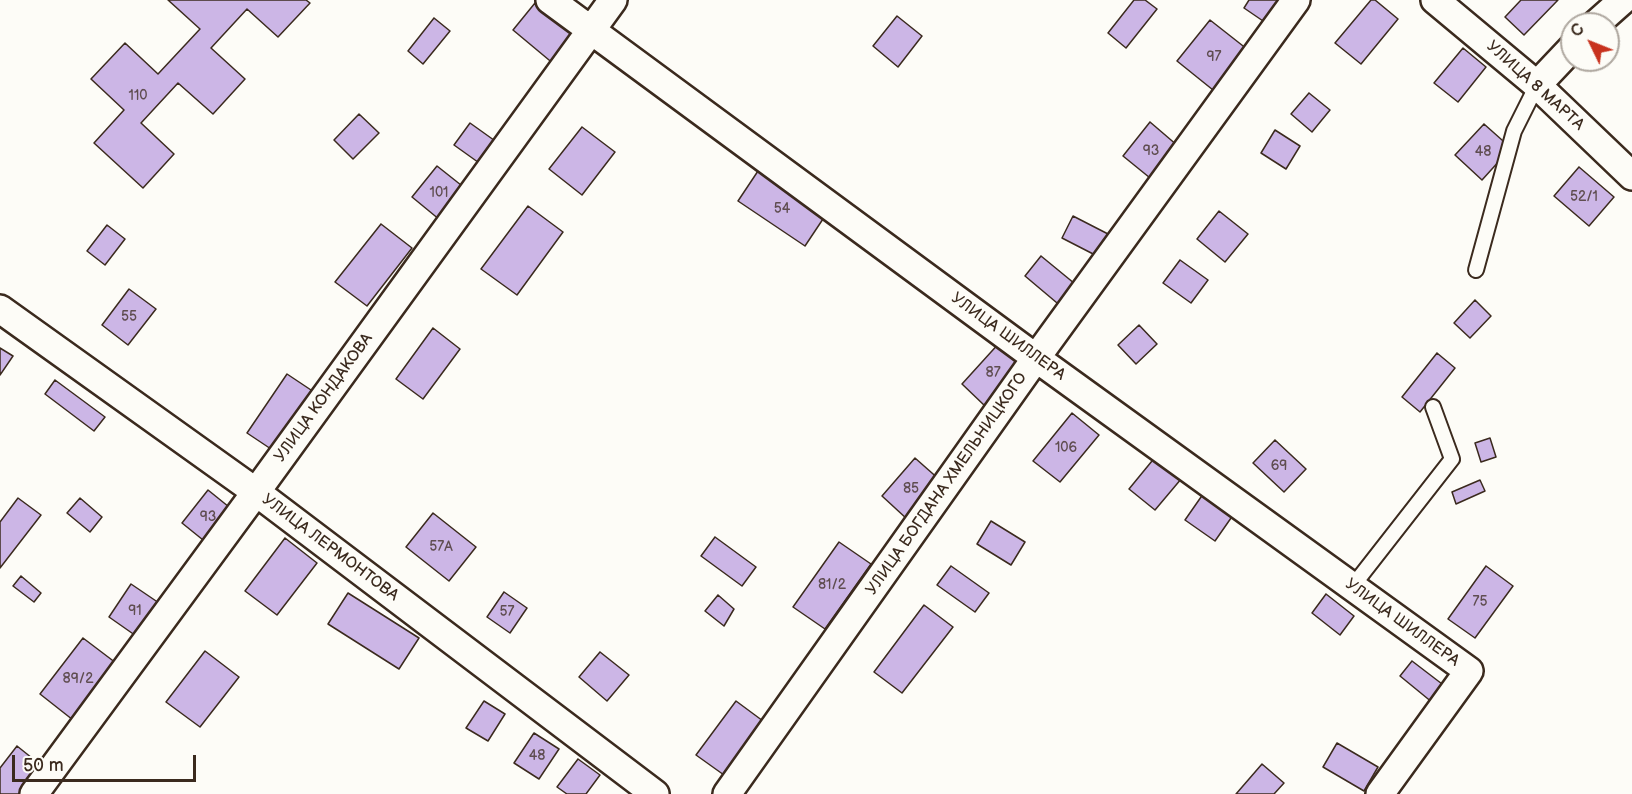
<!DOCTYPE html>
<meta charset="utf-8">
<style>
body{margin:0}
#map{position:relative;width:1632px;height:794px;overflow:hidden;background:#fdfcf7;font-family:"Balsamiq Sans",sans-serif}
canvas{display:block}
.north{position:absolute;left:1560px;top:12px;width:60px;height:60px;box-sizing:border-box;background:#fdfcf7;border:2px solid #afa8a0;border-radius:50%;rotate:313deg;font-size:16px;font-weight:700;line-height:24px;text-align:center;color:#3b2a1e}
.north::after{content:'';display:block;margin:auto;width:21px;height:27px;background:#c8321e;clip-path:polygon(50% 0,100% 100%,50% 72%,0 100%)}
.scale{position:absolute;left:12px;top:755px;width:184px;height:27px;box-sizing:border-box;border:3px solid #3b2a1e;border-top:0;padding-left:8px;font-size:18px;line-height:21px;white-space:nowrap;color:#3b2a1e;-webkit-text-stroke:4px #fdfcf7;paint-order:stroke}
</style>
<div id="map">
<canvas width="1632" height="794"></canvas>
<div class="north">С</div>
<div class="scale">50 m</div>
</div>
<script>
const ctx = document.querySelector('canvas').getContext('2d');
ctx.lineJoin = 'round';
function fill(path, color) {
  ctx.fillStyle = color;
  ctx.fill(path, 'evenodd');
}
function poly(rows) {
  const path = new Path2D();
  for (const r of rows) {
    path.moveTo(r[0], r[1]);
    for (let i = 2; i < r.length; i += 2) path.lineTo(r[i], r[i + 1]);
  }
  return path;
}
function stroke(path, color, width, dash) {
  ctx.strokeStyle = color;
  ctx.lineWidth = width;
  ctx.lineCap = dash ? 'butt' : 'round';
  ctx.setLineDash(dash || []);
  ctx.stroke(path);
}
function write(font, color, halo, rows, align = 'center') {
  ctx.font = font + ' "Balsamiq Sans",sans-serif';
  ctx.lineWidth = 4.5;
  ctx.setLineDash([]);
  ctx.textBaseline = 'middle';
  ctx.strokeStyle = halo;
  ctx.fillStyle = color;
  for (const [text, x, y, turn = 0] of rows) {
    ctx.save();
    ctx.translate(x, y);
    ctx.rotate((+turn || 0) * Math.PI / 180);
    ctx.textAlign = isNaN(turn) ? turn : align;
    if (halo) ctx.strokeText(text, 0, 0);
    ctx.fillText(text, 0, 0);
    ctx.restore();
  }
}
const building = poly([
 [168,0,306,0,310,3,278,37,247,9,211,48,245,79,213,114,178,83,141,123,174,154,143,188,94,143,124,110,91,79,125,43,158,74,200,29,168,0],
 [1134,0,1145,0,1157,9,1126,48,1108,33,1134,0],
 [1249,0,1282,0,1266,23,1244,8,1249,0],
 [1371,0,1375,0,1398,19,1361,64,1335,43,1371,0],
 [1521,0,1558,0,1524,35,1505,17,1521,0],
 [535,3,578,37,555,65,513,30,535,3],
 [897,16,922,36,898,67,873,46,897,16],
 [434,18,450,31,423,64,408,51,434,18],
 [1210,20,1252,53,1218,94,1177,61,1210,20],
 [1463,48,1486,67,1458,102,1434,83,1463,48],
 [1309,93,1330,110,1312,132,1291,114,1309,93],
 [359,114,379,133,353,159,334,140,359,114],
 [1150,122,1178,146,1155,182,1123,156,1150,122],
 [470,123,498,143,482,165,454,145,470,123],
 [1484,124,1511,148,1482,180,1455,155,1484,124],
 [582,127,615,152,582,195,549,169,582,127],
 [1275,130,1300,146,1286,169,1261,153,1275,130],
 [437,166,466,189,440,220,412,197,437,166],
 [1579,167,1614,197,1589,226,1554,196,1579,167],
 [758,171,825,216,805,246,738,201,758,171],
 [528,206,563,232,517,295,481,269,528,206],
 [1219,211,1248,234,1225,262,1197,239,1219,211],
 [1073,216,1110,235,1099,257,1062,238,1073,216],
 [381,224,412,248,367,306,335,282,381,224],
 [107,225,125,239,105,265,87,251,107,225],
 [1041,256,1080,288,1063,308,1025,276,1041,256],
 [1180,260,1208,280,1191,303,1163,283,1180,260],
 [129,289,156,309,128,345,102,325,129,289],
 [1475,300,1491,316,1470,338,1454,323,1475,300],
 [1139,325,1157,344,1136,364,1118,345,1139,325],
 [433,328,460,349,423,399,396,379,433,328],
 [1001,341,1025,362,985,406,962,384,1001,341],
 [0,348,13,356,0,375,0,348],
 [1437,353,1455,368,1420,412,1402,397,1437,353],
 [287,374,317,394,277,453,247,433,287,374],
 [55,380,105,417,94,431,45,394,55,380],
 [1072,413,1099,435,1060,482,1033,461,1072,413],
 [1490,438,1496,457,1481,462,1475,443,1490,438],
 [1275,440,1306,469,1284,492,1253,463,1275,440],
 [1161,450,1187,472,1155,510,1129,489,1161,450],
 [915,458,941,481,907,519,882,496,915,458],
 [1480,480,1485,491,1456,504,1452,492,1480,480],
 [1208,487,1238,508,1215,541,1185,520,1208,487],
 [208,490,234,511,208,544,182,523,208,490],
 [18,498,41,515,0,568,0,522,18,498],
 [80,498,102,517,90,532,67,513,80,498],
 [433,513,476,547,449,581,406,547,433,513],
 [991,521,1025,542,1011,565,977,544,991,521],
 [715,537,756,567,742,586,701,556,715,537],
 [285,538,317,563,277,615,245,591,285,538],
 [839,542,871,564,825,629,793,607,839,542],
 [951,566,989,593,975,612,937,585,951,566],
 [1486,566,1513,586,1475,638,1448,619,1486,566],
 [21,576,41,593,34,602,13,586,21,576],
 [131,584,162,605,139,638,109,617,131,584],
 [504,592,527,608,510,633,487,617,504,592],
 [348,593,419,638,399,669,328,624,348,593],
 [1326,594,1354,616,1340,635,1312,613,1326,594],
 [718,595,734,609,724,626,705,611,718,595],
 [924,605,953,627,902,693,874,672,924,605],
 [83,638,116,663,73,720,40,694,83,638],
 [205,651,239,677,200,727,166,702,205,651],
 [600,652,629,675,607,701,579,677,600,652],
 [1412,661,1446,687,1433,703,1400,676,1412,661],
 [484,701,505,714,488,741,466,728,484,701],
 [736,701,763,721,724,775,696,755,736,701],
 [534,733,559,749,539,779,514,763,534,733],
 [1337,743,1378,767,1364,791,1323,767,1337,743],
 [17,746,42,766,19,794,0,794,0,768,17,746],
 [578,759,600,775,586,794,567,794,557,787,578,759],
 [1262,764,1284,783,1274,794,1236,794,1262,764]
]);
fill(building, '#ccb6e6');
stroke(building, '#3b2a1e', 1.5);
const lane = poly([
 [1476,270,1514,131,1537,85],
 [1352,587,1452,459,1433,407]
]);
const street = poly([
 [550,0,1036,358,1469,671,1380,794],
 [1435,0,1537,85,1632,176],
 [1596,24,1623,0],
 [1537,85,1572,48],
 [0,309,256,492,655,794],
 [34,794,256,492,613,0],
 [727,794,1036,358,1296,0]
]);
stroke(lane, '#3b2a1e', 18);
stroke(street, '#3b2a1e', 32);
stroke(lane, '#fdfcf7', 14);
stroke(street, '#fdfcf7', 27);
write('14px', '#5f4d50', null, [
 ["97",1214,57],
 ["110",138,96],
 ["93",1151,151],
 ["48",1483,152],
 ["101",439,193],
 ["52/1",1584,197],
 ["54",782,209],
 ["55",129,317],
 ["87",993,373],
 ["106",1066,448],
 ["69",1279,466],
 ["85",911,489],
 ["93",208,517],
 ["57А",441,547],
 ["81/2",832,585],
 ["75",1480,602],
 ["91",135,611],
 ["57",507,612],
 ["89/2",78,679],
 ["48",537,756]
]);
write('16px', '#3b2a1e', '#fdfcf7', [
 ["УЛИЦА 8 МАРТА",1535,86,42],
 ["УЛИЦА ШИЛЛЕРА",1008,337,36],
 ["УЛИЦА КОНДАКОВА",324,398,-54],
 ["УЛИЦА БОГДАНА ХМЕЛЬНИЦКОГО",947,484,-55],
 ["УЛИЦА ЛЕРМОНТОВА",330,548,37],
 ["УЛИЦА ШИЛЛЕРА",1402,623,36]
]);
</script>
